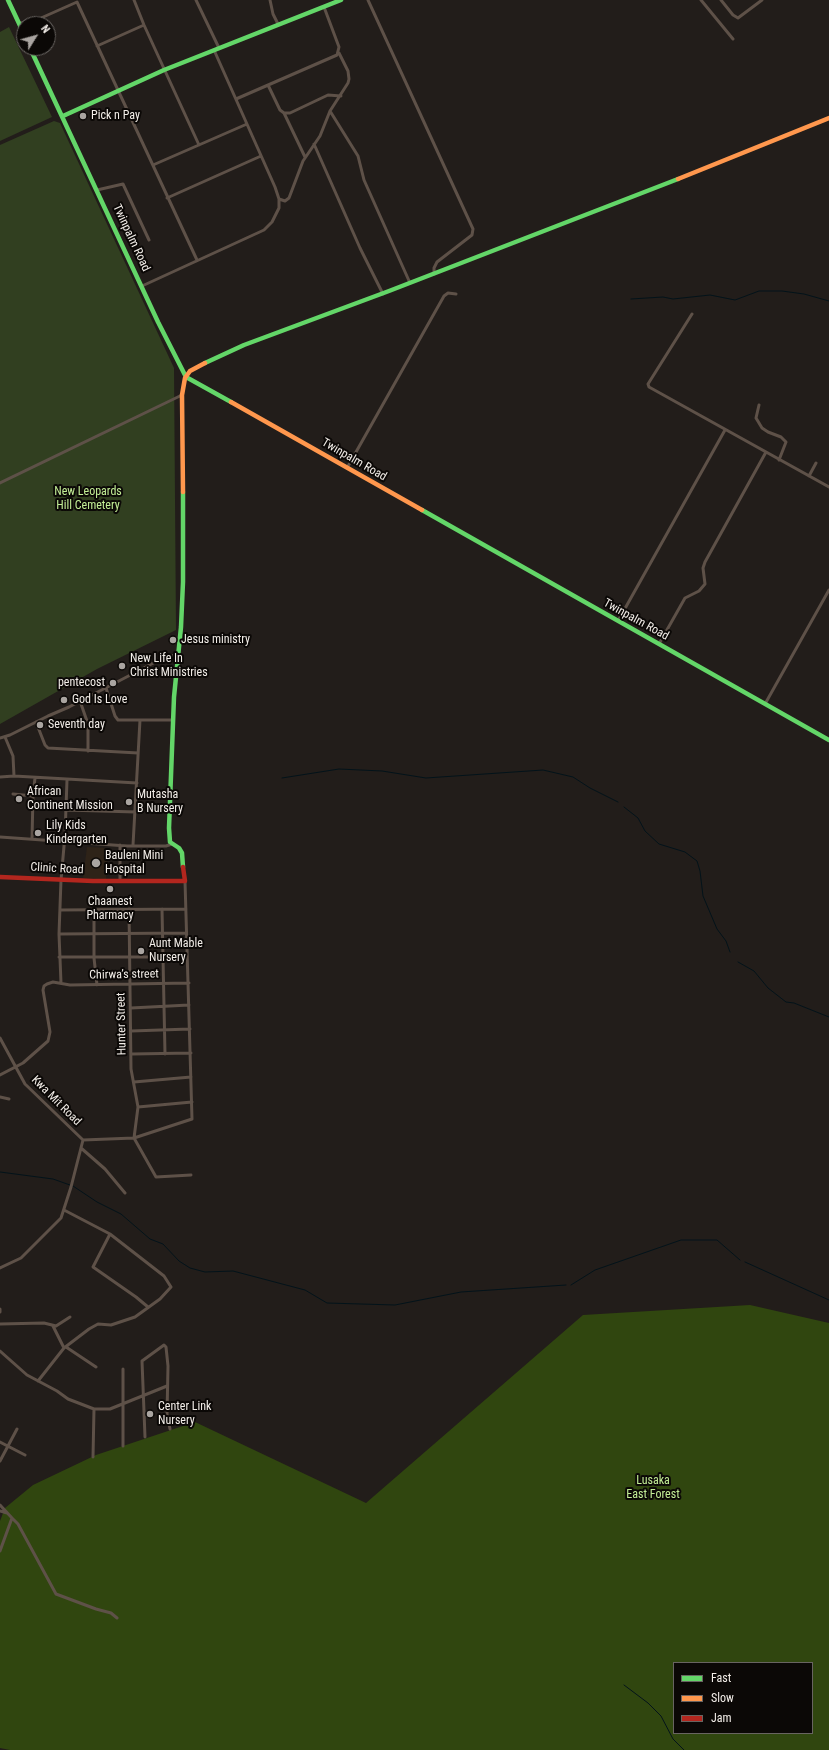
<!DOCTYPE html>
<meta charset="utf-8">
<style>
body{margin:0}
#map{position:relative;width:829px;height:1750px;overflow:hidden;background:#221d1a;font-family:"Roboto Condensed",sans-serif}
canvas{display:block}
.legend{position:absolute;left:673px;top:1662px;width:140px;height:72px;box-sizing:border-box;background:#0b0806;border:1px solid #686461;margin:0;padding:5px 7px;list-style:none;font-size:12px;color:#f3eee9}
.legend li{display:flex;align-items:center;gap:8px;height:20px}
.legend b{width:20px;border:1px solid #686461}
.north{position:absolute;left:16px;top:16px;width:40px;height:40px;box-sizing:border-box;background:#0b0806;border:1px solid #686461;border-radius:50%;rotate:53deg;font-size:11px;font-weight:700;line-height:16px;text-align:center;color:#f3eee9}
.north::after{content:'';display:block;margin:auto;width:14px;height:18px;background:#aaa5a1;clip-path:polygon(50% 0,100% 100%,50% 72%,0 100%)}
</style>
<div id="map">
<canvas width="829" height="1750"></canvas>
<ul class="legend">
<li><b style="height:5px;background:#63d668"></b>Fast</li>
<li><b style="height:5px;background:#ff974d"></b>Slow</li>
<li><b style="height:5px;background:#b3261e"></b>Jam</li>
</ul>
<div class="north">N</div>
</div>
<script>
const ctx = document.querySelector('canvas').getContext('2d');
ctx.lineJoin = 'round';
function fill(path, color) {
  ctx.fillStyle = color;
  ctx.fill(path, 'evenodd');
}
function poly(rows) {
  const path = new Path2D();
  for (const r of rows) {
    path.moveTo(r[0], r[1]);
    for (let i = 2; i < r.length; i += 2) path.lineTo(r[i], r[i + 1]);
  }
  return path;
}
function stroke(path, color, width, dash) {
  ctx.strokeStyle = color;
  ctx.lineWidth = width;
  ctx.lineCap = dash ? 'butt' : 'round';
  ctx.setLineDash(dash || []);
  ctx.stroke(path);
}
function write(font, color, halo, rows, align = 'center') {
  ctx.font = font + ' "Roboto Condensed",sans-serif';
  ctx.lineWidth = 4;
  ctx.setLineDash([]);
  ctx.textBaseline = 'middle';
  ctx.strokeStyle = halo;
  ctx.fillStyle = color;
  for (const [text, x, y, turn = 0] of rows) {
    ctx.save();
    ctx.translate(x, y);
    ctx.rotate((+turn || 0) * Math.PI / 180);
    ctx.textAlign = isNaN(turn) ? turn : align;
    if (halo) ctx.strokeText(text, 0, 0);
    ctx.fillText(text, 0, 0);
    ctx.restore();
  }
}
fill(poly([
 [87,847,108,848,106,879,83,878]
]), '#2e2318');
fill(poly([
 [9,27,52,117,0,141,0,32],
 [54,121,60,123,174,368,176,630,97,669,0,724,0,145]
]), '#313f20');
fill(poly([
 [750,1305,829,1323,829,1750,10,1750,0,1748,0,1521,5,1508,33,1485,96,1455,195,1422,366,1503,583,1315],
 [674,1663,812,1663,812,1733,674,1733]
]), '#30460f');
stroke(poly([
 [631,299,663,297,673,299,710,295,735,300,759,291,782,291,804,294,829,301],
 [282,778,339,769,382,771,426,778,543,770,573,777,590,788,618,802],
 [624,807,638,818,645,831,659,844,685,852,697,861,700,871,703,896,717,929,726,941,730,952],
 [738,962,754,971,768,988,786,1002,794,1003,829,1017],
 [0,1172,53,1179,70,1185],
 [73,1186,97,1202,121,1214,150,1239,163,1244,179,1261,190,1268,205,1272,233,1271,305,1290,327,1303,395,1305,461,1292,566,1285],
 [745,1262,829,1300],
 [571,1285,595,1270,681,1240,717,1240,740,1260],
 [624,1685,648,1703,661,1716,673,1739,684,1750]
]), '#03131a', 1);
stroke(poly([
 [134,0,144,25,199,145],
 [196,0,219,48],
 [270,0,273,14,278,24],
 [368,0,473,229,472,235,437,262,434,268,434,274],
 [701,0,733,39],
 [721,0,733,15,738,18,762,0],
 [19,23,32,22,77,2,197,260],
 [97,46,144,25],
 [268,85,280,110,284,113,290,113,328,95,341,96],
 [236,99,337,55,339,47,324,7],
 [330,111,358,156,364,180,410,283],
 [284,113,305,157],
 [314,144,360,248,383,294],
 [153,165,247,124],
 [97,190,123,184,149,240],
 [167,198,261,156],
 [279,199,285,201,289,198,303,161,320,136,330,111,348,83,349,79,348,71,339,53],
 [142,286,264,230,272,222,279,208,279,199,275,187,214,50],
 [692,314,648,384,649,387,829,487],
 [759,405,756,418,762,428,768,432,781,437,786,442,779,460],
 [347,468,444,296,448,293,456,294],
 [809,476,816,463],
 [0,483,182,395],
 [618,621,725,430],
 [659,644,685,598,699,591,705,584,703,568,705,562,766,452],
 [106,688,115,716,118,720,173,720],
 [80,701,88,724,88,751],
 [765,704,829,590],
 [36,722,45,745,48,748,138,753],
 [5,737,13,756,14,776],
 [0,738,10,735,48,716,69,707,163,658,179,654],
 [0,777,14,776,137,783],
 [13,794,33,796],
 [65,810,136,812],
 [0,837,127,846,166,846,172,844],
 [32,839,33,796,35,778],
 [133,845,140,720],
 [120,881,120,845],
 [129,909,131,1069,138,1107,134,1138,156,1177,191,1175],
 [162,909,165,1054],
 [60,910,186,909],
 [94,910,94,958,97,985],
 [59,934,186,933],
 [59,957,187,957],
 [61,983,59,934,61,880,65,835,67,780],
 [131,1008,189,1005],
 [131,1031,190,1029],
 [0,1038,25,1084,83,1140,134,1138,192,1119,185,881],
 [132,1054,191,1053],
 [0,1075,23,1063,48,1041,50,1032,43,990,44,986,47,984,53,982,70,985,189,983],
 [134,1082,191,1077],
 [0,1097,9,1099],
 [138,1107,192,1102],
 [81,1148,105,1169,125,1193],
 [110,1234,93,1267,136,1297,148,1307],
 [0,1268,21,1258,61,1218,71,1187,83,1140],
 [0,1309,0,1312],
 [0,1324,44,1323,56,1326,70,1317],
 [53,1326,64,1348],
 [66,1347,96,1367],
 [0,1351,27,1375,57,1391,68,1399,94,1409,110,1409,167,1386],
 [38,1381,64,1348,89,1329,98,1324,111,1325,135,1317,160,1299,171,1287,164,1276,110,1234,64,1210],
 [145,1437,142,1361,164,1345,166,1347,168,1366,167,1415,170,1429],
 [0,1442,25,1455],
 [123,1446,123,1369],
 [93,1457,94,1409],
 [0,1461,17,1429],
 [0,1505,12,1518,0,1551],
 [0,1511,7,1513],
 [12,1518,18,1524,56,1594,96,1609,111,1613,117,1618]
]), '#5e5148', 3);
stroke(poly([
 [8,0,24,34],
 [30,48,158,322,186,377,231,402],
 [63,116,164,70,341,0],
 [205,363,244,345,389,291,678,179],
 [183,492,183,582,181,627,174,697,169,828,170,842,179,848,182,853,183,867],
 [422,510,829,740]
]), '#63d668', 4.5);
stroke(poly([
 [678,179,829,118],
 [231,402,422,510],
 [183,492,182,395,185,378,190,371,205,363]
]), '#ff974d', 4.5);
stroke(poly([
 [0,877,93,881,185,881,183,867]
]), '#b3261e', 4.5);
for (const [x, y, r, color] of [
 [83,116,4,"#aaa5a1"],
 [173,640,4,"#aaa5a1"],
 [122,666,4,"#aaa5a1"],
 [113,683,4,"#aaa5a1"],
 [64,700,4,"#aaa5a1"],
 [40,725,4,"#aaa5a1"],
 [19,799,4,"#aaa5a1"],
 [129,802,4,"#aaa5a1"],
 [38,833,4,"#aaa5a1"],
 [96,863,5,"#aaa5a1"],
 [110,889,4,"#aaa5a1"],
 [141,951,4,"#aaa5a1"],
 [150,1414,4,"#aaa5a1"]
]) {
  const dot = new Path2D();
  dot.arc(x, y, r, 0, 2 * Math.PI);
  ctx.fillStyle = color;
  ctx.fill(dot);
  stroke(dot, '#0b0806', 1.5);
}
write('12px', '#f3eee9', '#0b0806', [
 ["Pick n Pay",91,116],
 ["Jesus ministry",181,640],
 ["New Life In",130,659],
 ["Christ Ministries",130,673],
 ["pentecost",105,683,"right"],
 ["God Is Love",72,700],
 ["Seventh day",48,725],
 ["African",27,792],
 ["Continent Mission",27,806],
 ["Mutasha",137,795],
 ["B Nursery",137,809],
 ["Lily Kids",46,826],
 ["Kindergarten",46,840],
 ["Bauleni Mini",105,856],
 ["Hospital",105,870],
 ["Chaanest",110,902,"center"],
 ["Pharmacy",110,916,"center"],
 ["Aunt Mable",149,944],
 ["Nursery",149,958],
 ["Center Link",158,1407],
 ["Nursery",158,1421]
], 'left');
write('12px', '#f3eee9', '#0b0806', [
 ["Twinpalm Road",131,238,65],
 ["Twinpalm Road",354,460,30],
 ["Twinpalm Road",636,620,29],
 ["Clinic Road",57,869,3],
 ["Chirwa’s street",124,975,-1],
 ["Hunter Street",122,1024,-91],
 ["Kwa Mit Road",56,1101,45]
]);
write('12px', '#c3ee96', '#0b0806', [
 ["New Leopards",88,492],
 ["Hill Cemetery",88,506],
 ["Lusaka",653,1481],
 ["East Forest",653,1495]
]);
</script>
